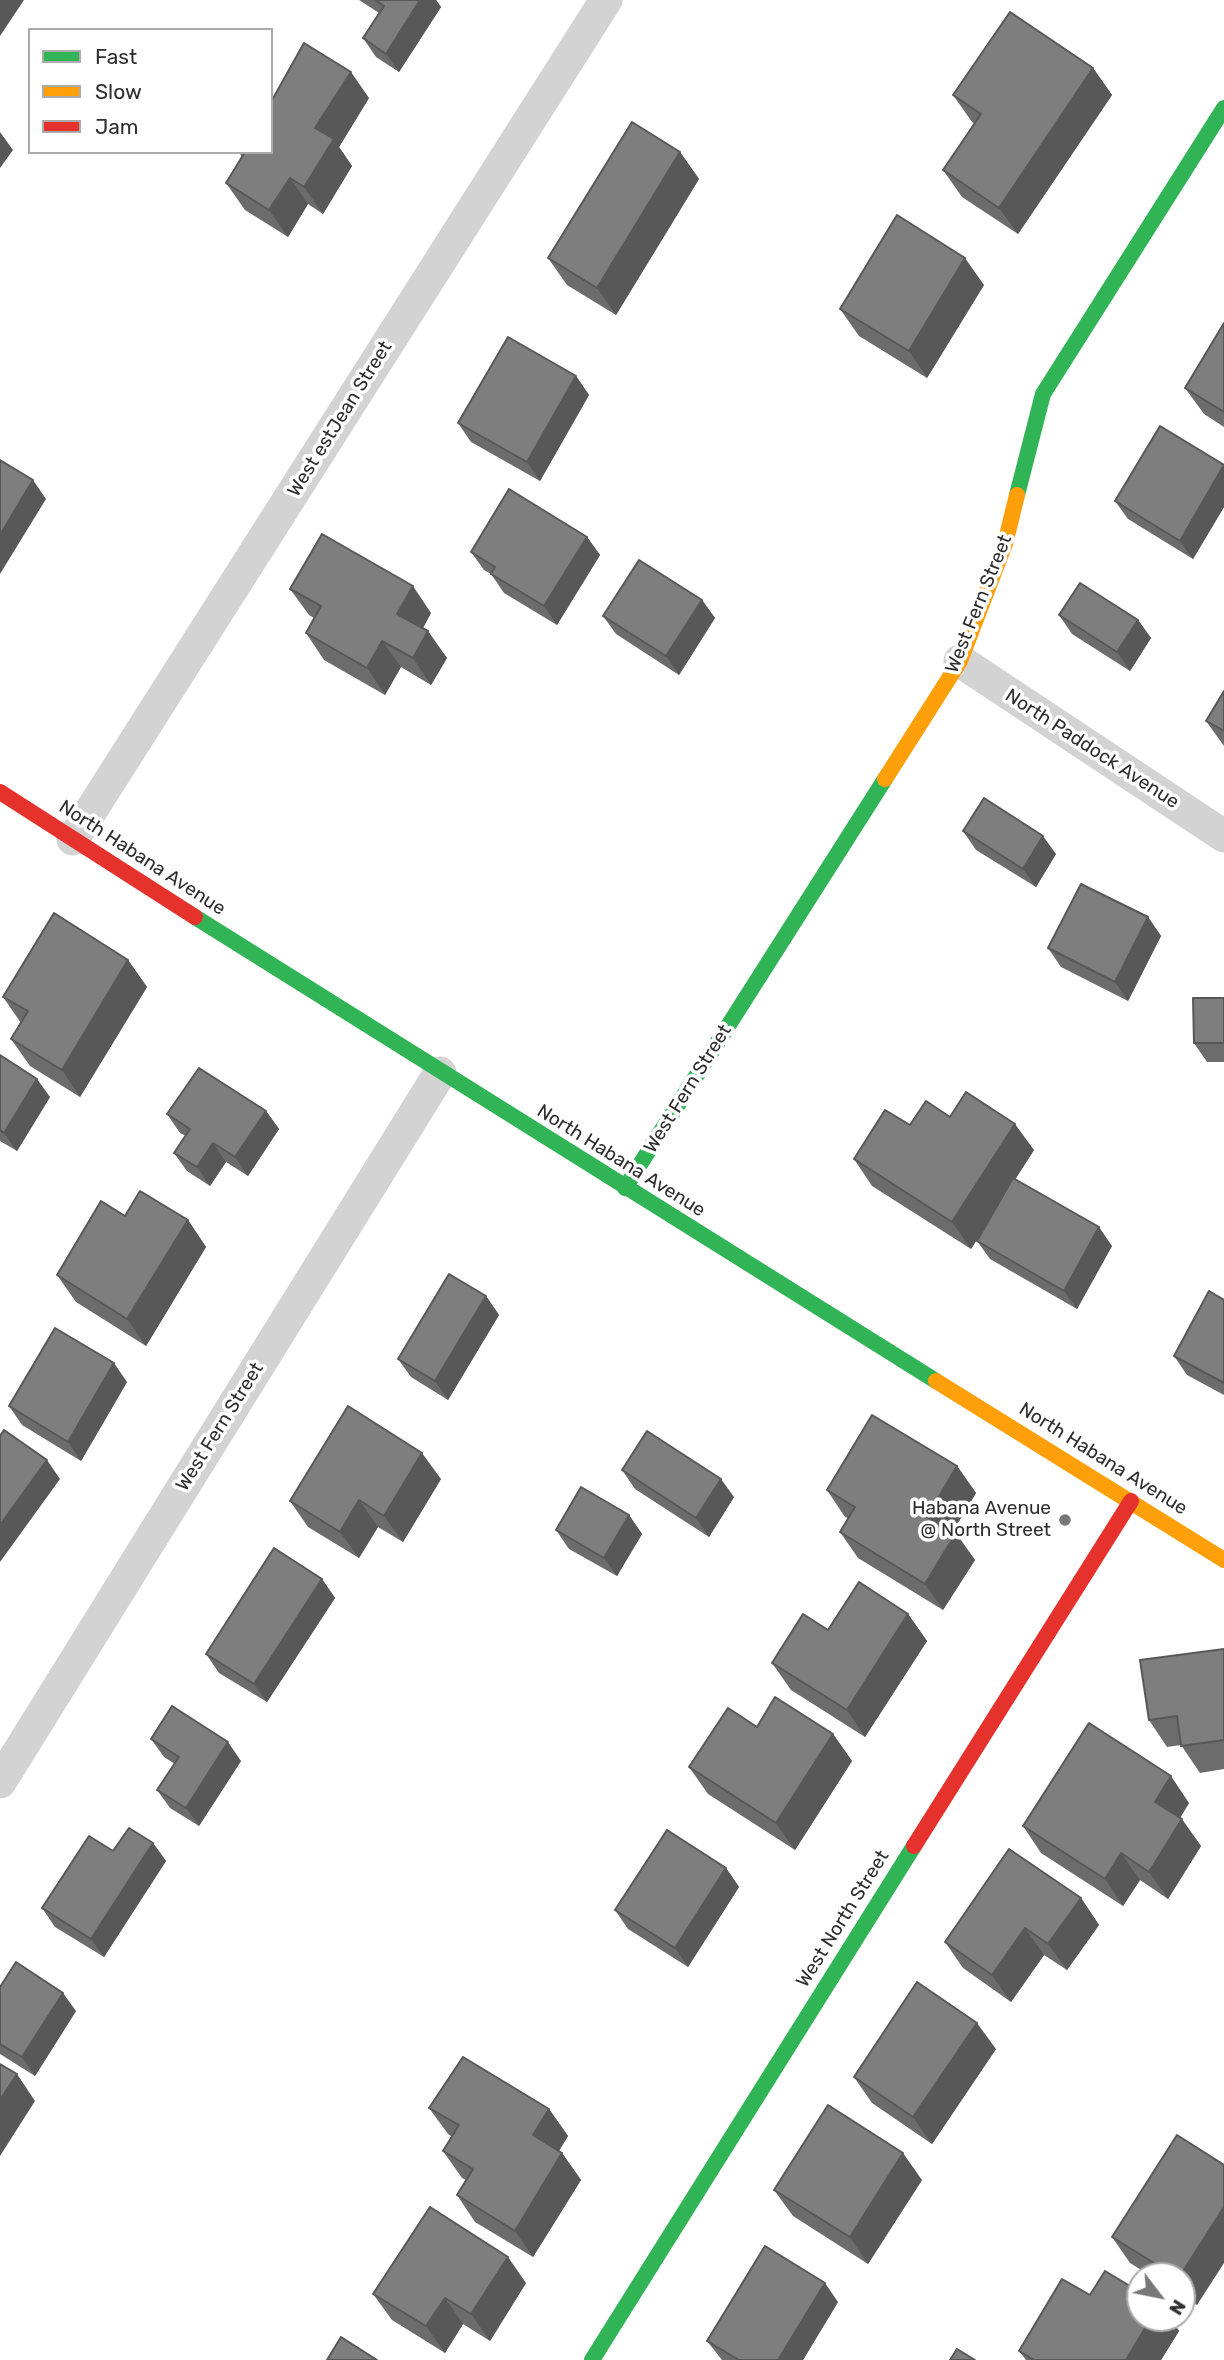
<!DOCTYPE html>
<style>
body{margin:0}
#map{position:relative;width:1224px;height:2360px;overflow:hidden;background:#fff;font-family:Rubik,sans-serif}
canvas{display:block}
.legend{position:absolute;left:28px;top:28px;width:245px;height:126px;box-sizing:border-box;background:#fff;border:2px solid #ababab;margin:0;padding:9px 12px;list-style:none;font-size:21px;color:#2e2e2e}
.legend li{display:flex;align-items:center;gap:14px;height:35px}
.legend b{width:35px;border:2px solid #ababab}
.north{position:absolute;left:1126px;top:2262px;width:70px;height:70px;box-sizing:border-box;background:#fff;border:2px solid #ababab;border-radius:50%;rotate:122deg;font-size:19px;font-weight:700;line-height:28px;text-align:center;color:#2e2e2e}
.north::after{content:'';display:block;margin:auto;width:24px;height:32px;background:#777;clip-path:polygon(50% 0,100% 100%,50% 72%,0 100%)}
</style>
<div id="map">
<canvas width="1224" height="2360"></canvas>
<ul class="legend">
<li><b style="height:9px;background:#30b455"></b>Fast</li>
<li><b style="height:9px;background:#ff9f0a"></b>Slow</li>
<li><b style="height:9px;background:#e5322d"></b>Jam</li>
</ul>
<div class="north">N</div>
</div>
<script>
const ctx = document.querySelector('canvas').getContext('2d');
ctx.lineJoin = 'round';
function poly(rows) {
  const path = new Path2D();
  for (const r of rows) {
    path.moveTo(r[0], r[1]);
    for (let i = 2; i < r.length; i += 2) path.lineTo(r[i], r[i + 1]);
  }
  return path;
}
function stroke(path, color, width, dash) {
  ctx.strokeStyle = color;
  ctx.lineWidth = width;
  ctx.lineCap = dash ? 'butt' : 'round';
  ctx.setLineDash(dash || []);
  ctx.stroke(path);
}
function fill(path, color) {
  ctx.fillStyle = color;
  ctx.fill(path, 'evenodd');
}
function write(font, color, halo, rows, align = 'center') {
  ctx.font = font + ' Rubik,sans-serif';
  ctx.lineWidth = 7;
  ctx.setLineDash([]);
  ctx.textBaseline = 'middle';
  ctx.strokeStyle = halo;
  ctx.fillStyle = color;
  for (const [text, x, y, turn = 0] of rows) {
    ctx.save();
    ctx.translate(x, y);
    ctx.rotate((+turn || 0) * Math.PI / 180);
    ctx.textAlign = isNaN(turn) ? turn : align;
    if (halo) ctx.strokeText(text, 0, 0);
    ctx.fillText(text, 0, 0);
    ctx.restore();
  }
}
stroke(poly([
 [960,661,1224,836],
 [73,839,606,0],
 [0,1782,440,1073]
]), '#d3d3d3', 33);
stroke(poly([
 [1017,495,1043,394,1224,108],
 [195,917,936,1381],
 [625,1188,885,779],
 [592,2360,914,1846]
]), '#30b455', 16);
stroke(poly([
 [885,779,960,661,1005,544,1017,495],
 [936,1381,1224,1560]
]), '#ff9f0a', 16);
stroke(poly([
 [0,792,195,917],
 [914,1846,1131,1501]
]), '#e5322d', 16);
fill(poly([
 [359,0,436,0,441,7,399,72,376,57,363,38,379,13],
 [1093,68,1112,95,1018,234,962,197,943,170,975,124,972,122,953,95],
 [369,98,339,147,352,166,323,214,308,204,288,237,245,210,226,183,242,157,239,152,271,152],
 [680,152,699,179,616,315,567,285,548,258],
 [984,285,927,378,859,336,840,309],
 [1224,323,1224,427,1204,414,1185,388],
 [576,376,589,395,540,481,471,442,458,423],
 [1224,465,1224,507,1193,559,1128,519,1115,501],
 [587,537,600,555,557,625,504,593,491,574,484,570,471,552],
 [290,589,431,613,423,628,447,658,431,685,401,667,385,695,324,660,306,633,314,618,309,615],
 [702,600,715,618,679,675,616,634,603,616],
 [1059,615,1138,620,1151,638,1130,671,1072,634],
 [1224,691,1224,746,1206,721],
 [963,831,1056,854,1036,887,976,850],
 [1148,917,1161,936,1128,1001,1061,967,1048,948],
 [128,960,147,987,80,1097,30,1066,11,1039,21,1023,3,997],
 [1224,998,1224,1062,1207,1062,1194,1043],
 [0,1055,50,1097,17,1151,0,1141],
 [266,1111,279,1129,248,1176,226,1162,210,1186,187,1171,174,1153,186,1136,180,1133,167,1114],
 [950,1117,1034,1150,1015,1179,1112,1246,1077,1309,990,1259,977,1241,985,1226,971,1249,872,1186,854,1159,910,1125],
 [125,1216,188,1220,206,1247,146,1346,76,1302,57,1275],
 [486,1296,499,1315,448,1400,411,1377,398,1359],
 [1224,1300,1224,1395,1187,1375,1174,1356],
 [127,1382,81,1461,22,1425,9,1406],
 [957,1466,976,1493,953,1531,975,1560,943,1610,858,1558,840,1532,848,1518,845,1517,827,1490],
 [622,1470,734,1497,709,1537,635,1489],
 [441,1479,403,1542,378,1527,359,1558,308,1527,290,1501],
 [629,1515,642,1534,617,1576,569,1549,556,1530],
 [322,1579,335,1598,267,1702,219,1673,206,1654],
 [908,1614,927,1641,865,1737,791,1690,772,1663],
 [1224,1649,1224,1769,1200,1773,1181,1745,1167,1747,1149,1720],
 [833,1734,852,1761,795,1850,708,1794,689,1767],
 [151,1739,241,1761,199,1826,170,1808,157,1790,175,1764,164,1757],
 [1189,1803,1180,1818,1201,1846,1168,1899,1140,1880,1123,1906,1041,1853,1023,1826],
 [153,1843,166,1861,104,1957,55,1927,42,1908,113,1851],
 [726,1868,739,1887,688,1967,628,1929,615,1910],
 [1081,1898,1099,1925,1067,1970,1044,1955,1011,2002,963,1968,945,1942],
 [0,1987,76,2011,35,2076,0,2054],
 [996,2049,932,2144,872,2103,854,2077],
 [429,2108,549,2109,568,2136,559,2151,562,2153,581,2180,533,2257,475,2222,457,2195,466,2180,462,2178,443,2151,452,2137,448,2134],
 [1224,2165,1197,2305,1182,2295,1182,2276,1151,2276,1130,2263,1112,2237],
 [922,2180,868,2264,793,2216,774,2190],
 [526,2283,490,2341,463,2324,445,2353,392,2320,373,2294],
 [1090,2295,1140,2318,1170,2318,1179,2331,1161,2360,1026,2360,1019,2351],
 [838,2302,803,2360,722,2360,707,2341]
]), '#6c6c6c');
fill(poly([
 [0,0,24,0,0,36],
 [420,0,436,0,441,7,399,72,386,54],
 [1093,68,1112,95,1018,234,999,208],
 [351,72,369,98,339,147,352,166,323,214,304,187,315,128],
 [0,132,13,150,0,168],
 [680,152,699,179,616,315,597,288],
 [290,178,308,204,288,237,269,210],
 [965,258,984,285,927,378,909,351],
 [576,376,589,395,540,481,527,462],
 [1224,467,1224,507,1193,559,1180,541],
 [33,480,46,499,0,574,0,535],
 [587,537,600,555,557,625,544,606],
 [413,586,431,613,416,640,397,614],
 [702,600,715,618,679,675,666,656],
 [1138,620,1151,638,1130,671,1117,652],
 [428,631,447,658,431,685,413,658],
 [382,641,401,667,385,695,367,668],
 [1043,836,1056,854,1036,887,1023,869],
 [1148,917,1161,936,1128,1001,1115,982],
 [128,960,147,987,80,1097,62,1070],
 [37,1079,50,1097,17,1151,4,1133],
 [266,1111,279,1129,248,1176,235,1157],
 [1015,1124,1034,1150,971,1249,952,1222],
 [213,1143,226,1162,210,1186,197,1167],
 [188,1220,206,1247,146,1346,127,1319],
 [1099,1227,1112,1246,1077,1309,1064,1291],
 [486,1296,499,1315,448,1400,435,1381],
 [114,1363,127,1382,81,1461,68,1442],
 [422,1453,441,1479,403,1542,384,1516],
 [47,1460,60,1479,0,1562,0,1525],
 [957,1466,976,1493,946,1543,927,1517],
 [721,1479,734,1497,709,1537,696,1518],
 [359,1500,378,1527,359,1558,340,1532],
 [629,1515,642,1534,617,1576,604,1558],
 [956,1533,975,1560,943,1610,925,1584],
 [322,1579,335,1598,267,1702,254,1684],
 [908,1614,927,1641,865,1737,847,1710],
 [833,1734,852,1761,795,1850,776,1823],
 [228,1742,241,1761,199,1826,186,1808],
 [1171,1776,1189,1803,1173,1829,1155,1802],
 [1182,1819,1201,1846,1168,1899,1149,1872],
 [153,1843,166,1861,104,1957,91,1939],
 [1121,1853,1140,1880,1123,1906,1105,1879],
 [726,1868,739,1887,688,1967,675,1948],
 [1081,1898,1099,1925,1067,1970,1048,1944],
 [1025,1928,1044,1955,1011,2002,992,1975],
 [63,1993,76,2011,35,2076,22,2057],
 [977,2023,996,2049,932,2144,913,2117],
 [17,2074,35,2101,0,2156,0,2100],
 [549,2109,568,2136,552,2162,533,2135],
 [562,2153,581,2180,533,2257,515,2231],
 [903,2153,922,2180,868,2264,850,2237],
 [1224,2207,1224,2263,1197,2305,1182,2283,1182,2276,1180,2276],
 [508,2257,526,2283,490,2341,471,2314],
 [825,2283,838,2302,803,2360,778,2360],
 [445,2298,463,2324,445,2353,426,2326],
 [1151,2318,1170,2318,1179,2331,1161,2360,1126,2360]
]), '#585858');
const building = poly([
 [375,0,420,0,386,54,363,38,384,6,375,0],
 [1010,12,1093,68,999,208,943,170,981,114,953,95,1010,12],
 [304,43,351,72,315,128,334,139,304,187,290,178,269,210,226,183,245,152,271,152,271,102,304,43],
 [632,122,680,152,597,288,548,258,632,122],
 [897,215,965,258,909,351,840,309,897,215],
 [1224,323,1224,412,1185,388,1224,323],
 [508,337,576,376,527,462,458,423,508,337],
 [1160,426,1224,465,1180,541,1115,501,1160,426],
 [0,460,33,480,0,535,0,460],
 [509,489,587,537,544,606,491,574,495,567,471,552,509,489],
 [322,534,413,586,397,614,428,631,413,658,382,641,367,668,306,633,321,606,290,589,322,534],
 [639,560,702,600,666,656,603,616,639,560],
 [1080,583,1138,620,1117,652,1059,615,1080,583],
 [1224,691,1224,731,1206,721,1224,691],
 [984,798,1043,836,1023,869,963,831,984,798],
 [1081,884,1148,917,1115,982,1048,948,1081,884],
 [54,913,128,960,62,1070,11,1039,28,1011,3,997,54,913],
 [1193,998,1224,998,1224,1043,1194,1043,1193,998],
 [0,1055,37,1079,4,1133,0,1130,0,1055],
 [199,1068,266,1111,235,1157,213,1143,197,1167,174,1153,190,1129,167,1114,199,1068],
 [966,1092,1015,1124,952,1222,854,1159,885,1110,910,1125,926,1101,950,1117,966,1092],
 [1013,1178,1099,1227,1064,1291,977,1241,1013,1178],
 [140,1191,188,1220,127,1319,57,1275,101,1201,125,1216,140,1191],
 [449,1274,486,1296,435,1381,398,1359,449,1274],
 [1209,1291,1224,1300,1224,1383,1174,1356,1209,1291],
 [55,1328,114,1363,68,1442,9,1406,55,1328],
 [348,1406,422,1453,384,1516,359,1500,340,1532,290,1501,348,1406],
 [872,1415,957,1466,927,1517,956,1533,925,1584,840,1532,855,1507,827,1490,872,1415],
 [4,1430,47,1460,0,1525,0,1436,4,1430],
 [647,1431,721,1479,696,1518,622,1470,647,1431],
 [581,1487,629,1515,604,1558,556,1530,581,1487],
 [274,1548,322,1579,254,1684,206,1654,274,1548],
 [859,1582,908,1614,847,1710,772,1663,803,1614,828,1630,859,1582],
 [1224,1649,1224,1740,1181,1746,1177,1716,1149,1720,1140,1660,1224,1649],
 [775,1697,833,1734,776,1823,689,1767,728,1708,757,1727,775,1697],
 [172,1706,228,1742,186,1808,157,1790,179,1757,151,1739,172,1706],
 [1089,1723,1171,1776,1155,1802,1182,1819,1149,1872,1121,1853,1105,1879,1023,1826,1089,1723],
 [129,1828,153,1843,91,1939,42,1908,89,1836,113,1851,129,1828],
 [667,1830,726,1868,675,1948,615,1910,667,1830],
 [1009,1849,1081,1898,1048,1944,1025,1928,992,1975,945,1942,1009,1849],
 [16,1962,63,1993,22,2057,0,2044,0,1987,16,1962],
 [917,1982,977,2023,913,2117,854,2077,917,1982],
 [463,2057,549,2109,533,2135,562,2153,515,2231,457,2195,473,2169,443,2151,459,2125,429,2108,463,2057],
 [0,2064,17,2074,0,2100,0,2064],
 [828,2105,903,2153,850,2237,774,2190,828,2105],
 [1177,2135,1224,2165,1224,2207,1180,2276,1175,2276,1112,2237,1177,2135],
 [430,2207,508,2257,471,2314,445,2298,426,2326,373,2294,430,2207],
 [765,2246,825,2283,778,2360,739,2360,707,2341,765,2246],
 [1105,2271,1140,2292,1140,2318,1151,2318,1126,2360,1034,2360,1019,2351,1062,2279,1090,2295,1105,2271],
 [341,2337,377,2360,327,2360,341,2337],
 [957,2349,975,2360,950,2360,957,2349]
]);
fill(building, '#7e7e7e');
stroke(building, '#585858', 2);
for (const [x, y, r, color] of [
 [1065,1520,7,"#777"]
]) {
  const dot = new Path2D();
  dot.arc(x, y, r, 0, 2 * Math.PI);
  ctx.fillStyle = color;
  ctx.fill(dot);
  stroke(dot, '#fff', 2.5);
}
write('19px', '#2e2e2e', '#fff', [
 ["West estJean Street",340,419,-58],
 ["West Fern Street",979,604,-68],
 ["North Paddock Avenue",1092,749,33],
 ["North Habana Avenue",142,858,33],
 ["West Fern Street",688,1089,-58],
 ["North Habana Avenue",621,1161,32],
 ["West Fern Street",220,1427,-58],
 ["North Habana Avenue",1103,1459,32],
 ["West North Street",843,1919,-58]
]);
write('19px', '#2e2e2e', '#fff', [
 ["Habana Avenue",1051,1509],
 ["@ North Street",1051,1531]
], 'right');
</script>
